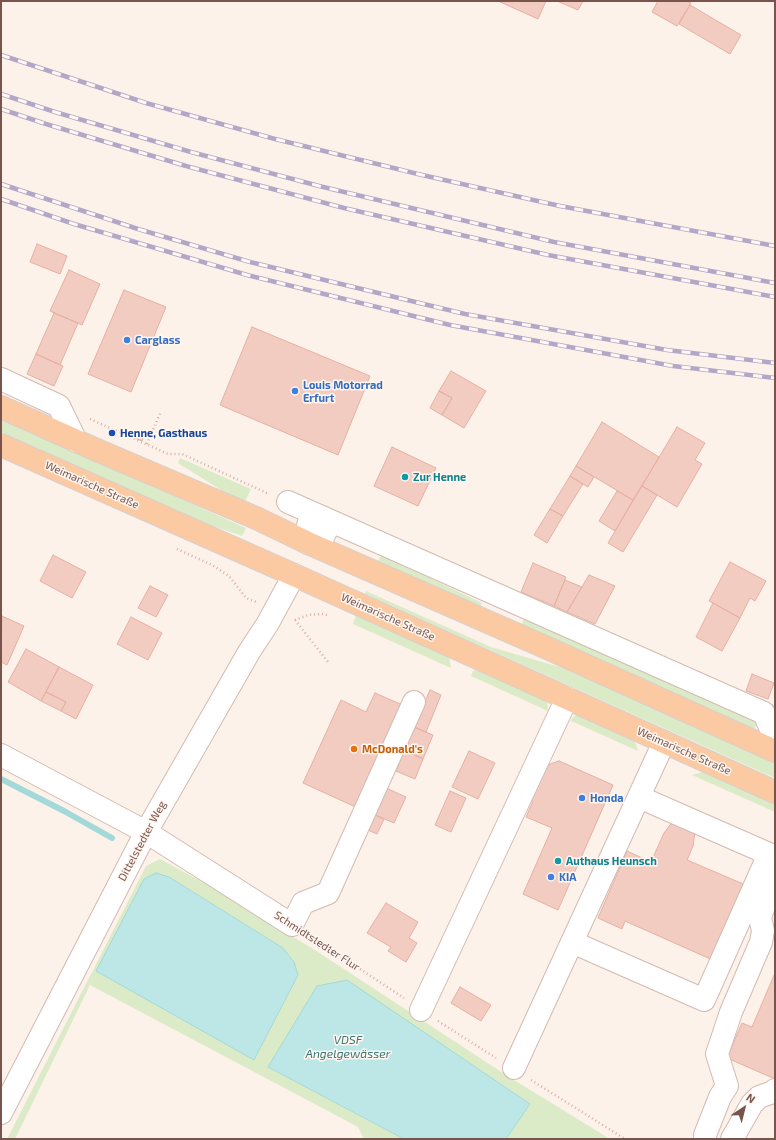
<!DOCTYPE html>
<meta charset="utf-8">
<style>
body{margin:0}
#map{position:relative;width:776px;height:1140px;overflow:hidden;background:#fdf2ea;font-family:"Exo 2",sans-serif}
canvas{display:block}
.frame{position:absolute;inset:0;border:2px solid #79544c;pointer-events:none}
.north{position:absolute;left:724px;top:1088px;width:40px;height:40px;-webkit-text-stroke:3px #fff7f1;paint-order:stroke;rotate:35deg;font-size:11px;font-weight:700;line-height:16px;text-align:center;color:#79544c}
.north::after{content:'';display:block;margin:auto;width:14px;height:18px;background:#79544c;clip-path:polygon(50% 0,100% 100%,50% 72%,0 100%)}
</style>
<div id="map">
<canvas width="776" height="1140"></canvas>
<div class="frame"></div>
<div class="north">N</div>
</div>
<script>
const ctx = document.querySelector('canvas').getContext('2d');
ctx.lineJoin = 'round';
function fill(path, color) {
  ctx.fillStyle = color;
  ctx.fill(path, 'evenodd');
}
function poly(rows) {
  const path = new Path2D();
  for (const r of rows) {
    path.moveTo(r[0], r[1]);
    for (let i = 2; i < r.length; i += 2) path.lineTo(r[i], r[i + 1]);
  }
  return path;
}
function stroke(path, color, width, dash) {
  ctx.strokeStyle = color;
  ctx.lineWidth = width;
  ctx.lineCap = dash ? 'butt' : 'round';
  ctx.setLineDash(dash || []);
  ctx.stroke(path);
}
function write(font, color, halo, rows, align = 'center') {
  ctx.font = font + ' "Exo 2",sans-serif';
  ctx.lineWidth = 3;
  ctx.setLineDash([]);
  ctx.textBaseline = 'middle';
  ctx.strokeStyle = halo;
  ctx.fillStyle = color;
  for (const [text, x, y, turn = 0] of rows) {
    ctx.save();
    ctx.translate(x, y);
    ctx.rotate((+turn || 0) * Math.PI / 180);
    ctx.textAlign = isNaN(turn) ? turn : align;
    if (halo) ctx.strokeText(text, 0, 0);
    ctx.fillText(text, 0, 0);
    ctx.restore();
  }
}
fill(poly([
 [1,418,246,528,242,536,201,522,1,432],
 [180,458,251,489,245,502,229,495,178,463],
 [381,556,434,580,482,603,480,607,378,561],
 [366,591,491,647,563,668,775,763,775,778,365,594],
 [356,615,449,656,451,668,353,624],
 [524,619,756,717,757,723,754,730,523,628,522,623],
 [477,670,547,701,548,711,471,676,473,671],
 [577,715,581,716,634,739,638,751,571,721,573,717],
 [706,771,775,802,775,812,692,775],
 [160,859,217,890,318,952,506,1075,610,1139,506,1139,530,1104,495,1081,268,1067,404,1139,364,1139,358,1127,90,985,15,1139,7,1139,146,866],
 [169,877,283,948,294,962]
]), '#dcebc7');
const water = poly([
 [156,873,169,877,283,948,294,962,298,975,254,1060,96,971,144,879,156,873],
 [347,980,530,1104,506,1139,404,1139,268,1067,317,986,347,980]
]);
fill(water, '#bde7e6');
stroke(water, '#a3d9d8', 1);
stroke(poly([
 [1,779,64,811,112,838]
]), '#a3d9d8', 6);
const building = poly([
 [498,1,546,1,538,19,498,1],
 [557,1,583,1,578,10,557,1],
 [658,1,687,1,691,3,677,26,652,12,658,1],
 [690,5,741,35,730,54,679,24,690,5],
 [37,244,67,256,60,274,30,262,37,244],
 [69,270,100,284,82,325,50,311,69,270],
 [124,290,166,307,131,392,88,374,124,290],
 [54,313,78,323,60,365,36,354,54,313],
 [252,327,370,376,338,455,220,405,252,327],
 [36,354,63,366,54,386,27,374,36,354],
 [451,371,486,391,464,428,442,415,452,398,439,391,451,371],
 [439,391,452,398,442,415,430,408,439,391],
 [602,422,659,457,633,500,576,466,602,422],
 [677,427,705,443,695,460,702,464,677,507,642,486,677,427],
 [132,431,144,436,142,441,130,436,132,431],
 [392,447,436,468,418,506,374,486,392,447],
 [576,466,594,477,588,487,570,476,576,466],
 [570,476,583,484,563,516,550,509,570,476],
 [642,486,657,495,623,552,608,543,642,486],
 [617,491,633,500,615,531,599,521,617,491],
 [550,509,563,516,547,543,534,535,550,509],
 [53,555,86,572,72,598,40,581,53,555],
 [730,562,766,581,755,601,750,598,740,618,709,601,730,562],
 [533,563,566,577,554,606,521,592,533,563],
 [589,575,615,586,595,624,567,612,589,575],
 [565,580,582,587,567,612,554,606,565,580],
 [150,586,168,595,156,617,138,608,150,586],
 [713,603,740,618,722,651,696,637,713,603],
 [2,616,24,626,7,665,1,662,2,616],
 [131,617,162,633,148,660,117,644,131,617],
 [26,649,59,667,41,701,8,682,26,649],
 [59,667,93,685,76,719,61,711,66,702,46,692,59,667],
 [752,674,774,683,768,699,746,691,752,674],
 [430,690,441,695,426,732,414,727,430,690],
 [46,692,66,702,61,711,41,701,46,692],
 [375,693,407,707,360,809,303,783,341,700,366,712,375,693],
 [414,727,433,735,423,759,404,750,414,727],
 [404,750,423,759,415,779,396,771,404,750],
 [469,751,495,763,478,799,452,787,469,751],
 [559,761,613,785,558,910,523,894,552,828,526,817,533,801,528,799,542,767,559,761],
 [386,788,406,797,394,823,375,815,386,788],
 [450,791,466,798,451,832,435,825,450,791],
 [375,815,384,819,377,834,368,830,375,815],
 [673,821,695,831,693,846,687,860,748,886,715,961,625,921,622,929,598,918,627,851,651,862,664,833,673,821],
 [386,903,418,922,409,938,417,943,406,962,388,951,391,947,367,933,386,903],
 [775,973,775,1079,727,1058,742,1023,752,1027,775,973],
 [460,987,491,1005,481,1021,451,1003,460,987]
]);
fill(building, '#f3ccc1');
stroke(building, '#e6afa1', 1);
const minor = poly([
 [1,379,59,406,76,441],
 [288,502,764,713,775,739],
 [311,513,308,526,308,543,323,537,331,521],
 [1,755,146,832,292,925,303,903,328,893,414,702],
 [572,942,704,1000,769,854,639,797],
 [421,1010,567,698],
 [514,1068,664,742],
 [1,1113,146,832,249,652,268,623,294,575],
 [705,1139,705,1135,720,1097,727,1086,717,1054,731,1012,761,942,763,931,760,917,775,876],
 [732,1139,752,1104,759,1097,773,1092,775,1090]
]);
const major = poly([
 [1,407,99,451,256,518,308,543,545,647,775,751],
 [1,445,294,575,775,792]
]);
stroke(minor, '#d2bab1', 24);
stroke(major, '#d9cfcd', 24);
stroke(poly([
 [90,419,168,454,182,454,269,494],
 [147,444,161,411],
 [177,549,212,565,229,576,246,598,256,602],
 [295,620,308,615,324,614,327,615],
 [295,620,328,662],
 [310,936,404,998],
 [438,1021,496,1058],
 [531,1080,625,1139]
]), '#d8aea3', 2.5, [1, 3]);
stroke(minor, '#fff', 22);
stroke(major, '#fbcaa3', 22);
const rail = poly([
 [1,55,146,103,275,139,422,175,560,206,775,246],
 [1,94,55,112,191,152,319,186,554,242,775,283],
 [1,109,46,124,186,166,344,208,548,255,775,297],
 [1,184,138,229,250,262,465,314,667,350,775,363],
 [1,199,74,224,247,275,450,325,673,366,775,378]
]);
stroke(rail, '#b3a7c8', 4.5);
stroke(rail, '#fff7f1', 3, [9]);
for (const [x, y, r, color] of [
 [127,340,4,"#3f7fe0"],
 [295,391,4,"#3f7fe0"],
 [112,433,4,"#1a4fb4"],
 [405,477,4,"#0f9aa8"],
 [354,749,4,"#e8710a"],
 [582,798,4,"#3f7fe0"],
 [558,861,4,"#0f9aa8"],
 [551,877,4,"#3f7fe0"]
]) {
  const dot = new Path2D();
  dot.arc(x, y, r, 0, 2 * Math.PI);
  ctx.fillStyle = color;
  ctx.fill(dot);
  stroke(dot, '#fff7f1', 1.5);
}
write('bold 11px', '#366cbe', '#fff7f1', [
 ["Carglass",135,340],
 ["Louis Motorrad",303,385],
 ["Erfurt",303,398],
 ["Honda",590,798],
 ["KIA",559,877]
], 'left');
write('bold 11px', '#164399', '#fff7f1', [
 ["Henne, Gasthaus",120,433]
], 'left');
write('bold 11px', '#0d838f', '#fff7f1', [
 ["Zur Henne",413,477],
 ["Authaus Heunsch",566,861]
], 'left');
write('11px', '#79544c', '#fff7f1', [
 ["Weimarische Straße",92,485,24],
 ["Weimarische Straße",388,617,24],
 ["Weimarische Straße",684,751,24],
 ["Dittelstedter Weg",142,841,-62],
 ["Schmidtstedter Flur",317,941,33]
]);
write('bold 11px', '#c56008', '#fff7f1', [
 ["McDonald's",362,749]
], 'left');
write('italic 12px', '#3c7675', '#fff7f1', [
 ["VDSF",348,1040],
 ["Angelgewässer",348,1054]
]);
</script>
